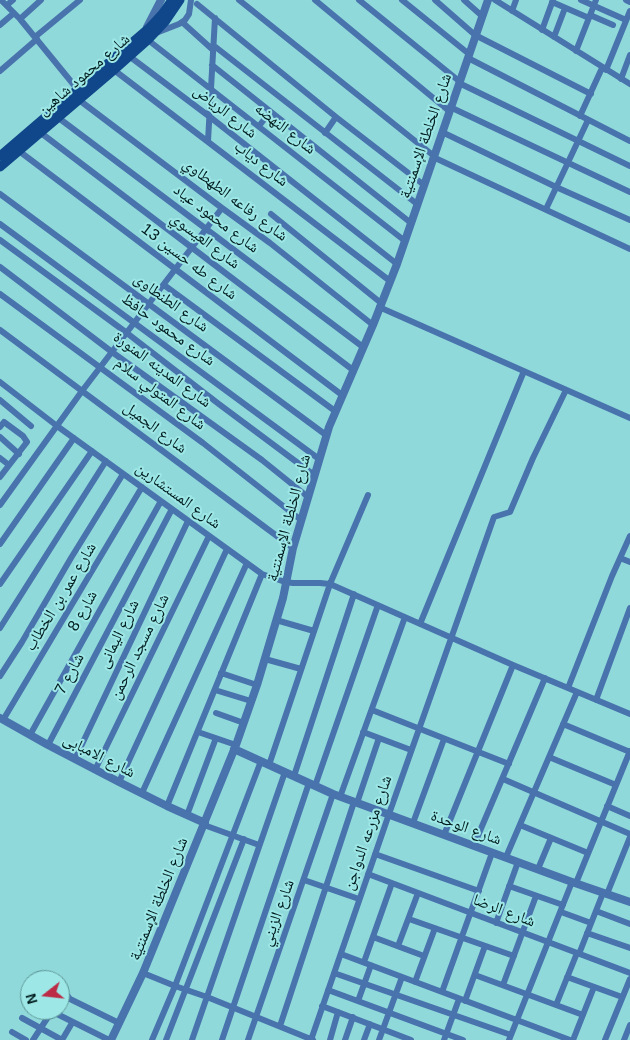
<!DOCTYPE html>
<meta charset="utf-8">
<style>
body{margin:0}
#map{position:relative;width:630px;height:1040px;overflow:hidden;background:#90d9da;font-family:Helvetica,sans-serif}
canvas{display:block}
.north{position:absolute;left:20px;top:970px;width:50px;height:50px;box-sizing:border-box;background:#9de7e7;border:1px solid #5e9696;border-radius:50%;rotate:254deg;font-size:14px;font-weight:700;line-height:20px;text-align:center;color:#001c1d}
.north::after{content:'';display:block;margin:auto;width:18px;height:22px;background:#bc2b45;clip-path:polygon(50% 0,100% 100%,50% 72%,0 100%)}
</style>
<div id="map">
<canvas width="630" height="1040"></canvas>
<div class="north">N</div>
</div>
<script>
const ctx = document.querySelector('canvas').getContext('2d');
ctx.lineJoin = 'round';
function poly(rows) {
  const path = new Path2D();
  for (const r of rows) {
    path.moveTo(r[0], r[1]);
    for (let i = 2; i < r.length; i += 2) path.lineTo(r[i], r[i + 1]);
  }
  return path;
}
function stroke(path, color, width, dash) {
  ctx.strokeStyle = color;
  ctx.lineWidth = width;
  ctx.lineCap = dash ? 'butt' : 'round';
  ctx.setLineDash(dash || []);
  ctx.stroke(path);
}
function write(font, color, halo, rows, align = 'center') {
  ctx.font = font + ' Helvetica,"Noto Naskh Arabic",sans-serif';
  ctx.lineWidth = 4;
  ctx.setLineDash([]);
  ctx.textBaseline = 'middle';
  ctx.strokeStyle = halo;
  ctx.fillStyle = color;
  for (const [text, x, y, turn = 0] of rows) {
    ctx.save();
    ctx.translate(x, y);
    ctx.rotate((+turn || 0) * Math.PI / 180);
    ctx.textAlign = isNaN(turn) ? turn : align;
    if (halo) ctx.strokeText(text, 0, 0);
    ctx.fillText(text, 0, 0);
    ctx.restore();
  }
}
stroke(poly([
 [1,0,20,19,78,90],
 [239,0,434,156],
 [315,0,449,111],
 [359,0,459,81],
 [402,0,469,54],
 [435,0,475,35,591,94],
 [464,0,482,16],
 [495,0,630,84],
 [581,0,626,20],
 [626,0,630,2],
 [552,2,589,18],
 [197,4,336,117,424,185],
 [7,5,13,0],
 [512,11,516,0],
 [590,15,613,25],
 [20,19,41,0],
 [182,22,213,50],
 [0,25,14,13],
 [542,30,553,0],
 [156,33,179,24,185,20,189,14,191,0],
 [35,37,80,0],
 [554,37,565,8],
 [148,40,405,241],
 [213,45,417,204],
 [576,51,596,0],
 [129,56,210,117,397,264],
 [468,58,630,141],
 [212,65,411,223],
 [114,70,390,281],
 [606,70,630,11],
 [0,71,37,39],
 [621,79,630,55],
 [459,83,630,166],
 [79,100,222,208,270,243,373,325],
 [450,107,630,192],
 [56,116,363,347],
 [580,116,602,68],
 [259,126,270,112],
 [442,132,556,187,630,220],
 [41,133,353,370],
 [325,133,336,117],
 [208,141,215,18],
 [19,151,342,395],
 [433,157,630,249],
 [0,194,326,435],
 [546,209,588,120],
 [271,214,381,303],
 [0,224,319,459],
 [0,240,127,333,219,404,314,475],
 [0,267,112,352,262,460,308,497],
 [164,285,335,411],
 [0,294,203,443,301,520],
 [379,307,630,418],
 [0,330,293,548],
 [0,382,57,426,262,574,285,582,293,583,320,583,330,584,513,665,630,714],
 [0,400,31,426],
 [0,427,4,422,23,436,27,442,0,477],
 [0,437,19,454],
 [0,458,9,465],
 [0,505,82,391,222,208],
 [0,544,74,438],
 [620,558,630,562],
 [0,584,92,451],
 [276,620,314,631],
 [420,624,524,371],
 [0,628,106,461],
 [265,659,301,669],
 [221,673,257,685],
 [0,676,22,642,71,558,123,474],
 [568,688,612,576,630,536],
 [215,690,251,701],
 [596,700,630,608],
 [372,710,509,764],
 [216,713,244,723],
 [3,720,142,487],
 [563,724,630,752],
 [198,732,236,745],
 [363,732,411,750],
 [30,735,161,501],
 [48,745,172,509],
 [549,757,616,785],
 [75,759,188,521],
 [269,765,330,584,368,495],
 [95,770,209,536],
 [294,776,354,594],
 [503,779,630,834],
 [119,782,227,549],
 [315,786,378,605],
 [142,793,247,563],
 [340,797,405,617],
 [357,803,379,738],
 [167,806,262,574],
 [607,806,630,816],
 [187,815,216,738],
 [413,823,444,739],
 [204,825,259,845],
 [520,825,588,853],
 [444,835,513,665],
 [474,845,545,678],
 [375,854,479,891],
 [506,857,577,692],
 [538,869,551,838],
 [368,874,630,973],
 [304,880,359,899],
 [576,883,630,751],
 [509,886,563,905],
 [607,894,630,837],
 [596,911,630,924],
 [561,912,591,923],
 [409,919,514,956],
 [496,923,518,862],
 [587,933,630,948],
 [373,937,424,956],
 [398,946,418,893],
 [341,954,570,1040],
 [579,954,603,893],
 [364,962,392,883],
 [143,973,175,986,207,997,313,1040],
 [334,973,511,1035],
 [475,975,583,1015],
 [567,977,622,997],
 [415,982,435,928],
 [503,985,536,896],
 [60,990,67,995,70,999],
 [328,990,463,1040],
 [442,992,492,853],
 [60,997,65,999,70,999,119,1023],
 [358,1001,371,965],
 [465,1001,485,946],
 [556,1005,577,953],
 [322,1006,411,1040],
 [43,1010,50,1014],
 [22,1018,62,1040],
 [280,1026,354,802],
 [12,1032,26,1040],
 [33,1040,50,1014,53,1012,109,1040],
 [62,1040,72,1023],
 [152,1040,175,986,261,761],
 [166,1040,244,839],
 [192,1040,285,772],
 [222,1040,309,783],
 [248,1040,333,794],
 [311,1040,389,814,494,517,510,512,533,458,566,390],
 [330,1040,338,1012],
 [345,1040,353,1017],
 [364,1040,370,1024],
 [379,1040,402,977],
 [444,1040,459,999],
 [509,1040,572,882],
 [573,1040,594,987],
 [605,1040,630,979],
 [624,1040,630,1025]
]), '#4873ad', 6);
stroke(poly([
 [147,27,161,0],
 [0,718,48,745,119,782,167,806,205,823],
 [234,749,333,794,572,882,630,902],
 [111,1040,143,973,236,745,257,685,283,598,293,548,329,427,373,325,397,264,488,0]
]), '#4873ad', 8);
stroke(poly([
 [0,156,149,28,162,14,172,0],
 [0,167,114,70,148,40,165,22,180,0]
]), '#0f478a', 9);
write('16px', '#001c1d', '#9de7e7', [
 ["شارع محمود شاهين",84,75,-41],
 ["شارع الرياض",225,112,38],
 ["شارع النهضه",285,129,38],
 ["شارع الخلطة الإسمنتية",426,136,-71],
 ["شارع دياب",261,164,38],
 ["شارع رفاعه الطهطاوي",235,200,37],
 ["شارع محمود عياد",216,219,37],
 ["شارع العيسوي",205,241,37],
 ["شارع طه حسين 13",189,262,37],
 ["شارع الطنطاوى",171,303,36],
 ["شارع محمود حافظ",168,330,36],
 ["شارع المدينه المنورة",162,370,36],
 ["شارع المتولي سلام",160,394,37],
 ["شارع الجميل",155,428,37],
 ["شارع المستشارين",178,496,36],
 ["شارع الخلطة الإسمنتية",289,518,-75],
 ["شارع عمر بن الخطاب",61,597,-59],
 ["شارع 8",83,611,-61],
 ["شارع اليمانى",119,634,-64],
 ["شارع مسجد الرحمن",140,647,-64],
 ["شارع 7",70,674,-62],
 ["شارع الامبابى",99,756,27],
 ["شارع الوحدة",466,828,20],
 ["شارع مزرعه الدواجن",368,833,-71],
 ["شارع الخلطة الإسمنتية",159,899,-68],
 ["شارع الرضا",504,911,21],
 ["شارع الزيني",278,913,-70]
]);
</script>
